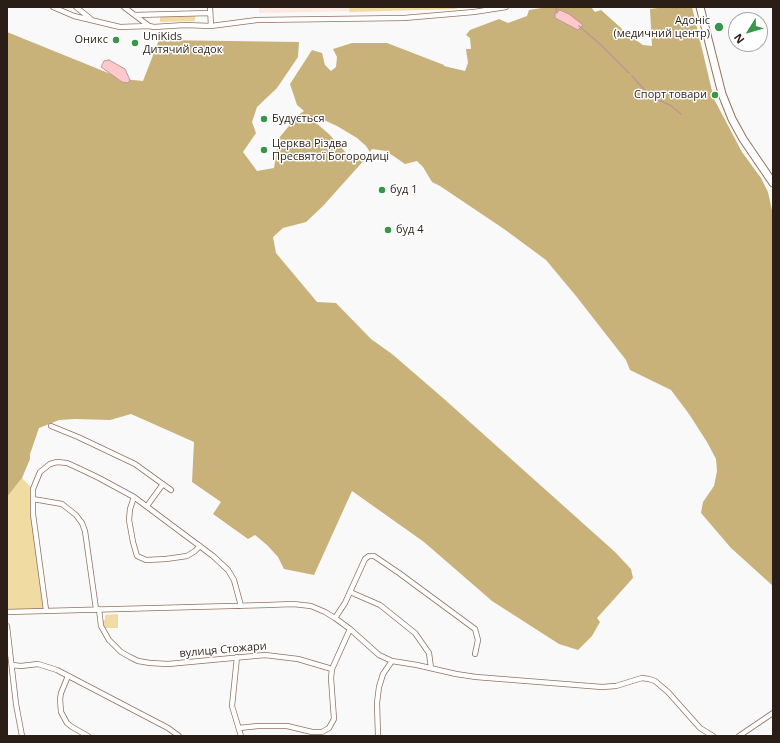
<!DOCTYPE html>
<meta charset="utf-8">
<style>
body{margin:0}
#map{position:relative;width:780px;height:743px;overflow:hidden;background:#f9f9f9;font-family:"Open Sans",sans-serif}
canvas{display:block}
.frame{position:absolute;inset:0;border:8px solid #2b1e17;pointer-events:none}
.north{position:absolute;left:728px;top:12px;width:40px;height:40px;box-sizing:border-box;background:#fff;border:1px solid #aaa5a2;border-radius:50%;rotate:233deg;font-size:11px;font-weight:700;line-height:16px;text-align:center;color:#2b1e17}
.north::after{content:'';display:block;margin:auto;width:14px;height:18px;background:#389649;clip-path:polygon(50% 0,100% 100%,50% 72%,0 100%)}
</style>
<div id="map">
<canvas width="780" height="743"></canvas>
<div class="frame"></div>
<div class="north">N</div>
</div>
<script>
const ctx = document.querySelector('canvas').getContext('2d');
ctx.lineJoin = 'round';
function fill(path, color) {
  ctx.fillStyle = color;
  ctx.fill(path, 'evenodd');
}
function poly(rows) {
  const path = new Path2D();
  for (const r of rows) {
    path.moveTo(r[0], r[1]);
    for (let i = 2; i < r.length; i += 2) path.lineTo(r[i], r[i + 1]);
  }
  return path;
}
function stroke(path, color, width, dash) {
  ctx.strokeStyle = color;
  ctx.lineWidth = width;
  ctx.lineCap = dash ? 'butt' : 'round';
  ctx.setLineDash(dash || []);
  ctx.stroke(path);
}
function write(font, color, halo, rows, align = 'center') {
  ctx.font = font + ' "Open Sans",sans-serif';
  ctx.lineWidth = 3;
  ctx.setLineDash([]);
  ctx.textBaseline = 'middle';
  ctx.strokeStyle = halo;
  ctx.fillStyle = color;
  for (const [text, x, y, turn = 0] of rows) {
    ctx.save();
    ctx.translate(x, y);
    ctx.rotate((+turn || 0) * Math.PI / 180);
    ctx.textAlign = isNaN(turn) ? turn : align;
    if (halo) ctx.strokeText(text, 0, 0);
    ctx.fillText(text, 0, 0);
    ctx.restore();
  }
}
fill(poly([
 [259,7,457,7,457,9,259,13]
]), '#fbe9df');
fill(poly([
 [350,7,457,7,457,9,349,12],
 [195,13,195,21,160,22,160,15],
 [22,478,33,489,33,499,46,610,7,612,7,497],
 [118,614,118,628,105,628,102,620,105,620,105,615]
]), '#f0dba2');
fill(poly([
 [548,7,591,7,595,12,601,10,630,36,643,45,652,46,650,9,666,7,673,7,674,8,692,7,714,99,742,152,761,178,768,192,773,215,773,586,731,548,701,513,703,502,714,486,717,471,716,459,707,442,689,414,671,390,630,370,626,360,576,296,546,260,504,229,440,186,432,182,423,167,417,161,405,164,386,151,372,149,370,152,366,146,357,138,337,126,313,115,316,123,329,134,349,156,361,154,366,158,323,206,306,222,283,228,273,237,276,253,317,302,336,303,371,339,392,354,443,398,615,552,631,569,633,578,597,618,600,622,592,636,578,650,559,644,492,601,424,542,352,491,314,575,284,569,278,557,267,545,255,535,248,539,213,514,221,502,192,482,194,442,131,414,110,420,75,419,59,420,39,428,30,454,30,459,22,478,7,497,7,32,123,79,143,81,159,40,299,42,298,57,277,88,257,107,252,122,256,133,243,152,257,171,274,168,279,138,298,115,304,111,297,105,290,84,312,50,322,53,325,65,331,71,336,67,337,57,333,49,352,43,387,43,444,65,444,66,465,71,468,63,466,49,471,49,470,38,466,35,470,30,499,19,508,23,527,16,529,10]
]), '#c8b27a');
const water = poly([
 [560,10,569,14,583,25,578,30,555,18,555,13,560,10],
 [109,60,125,69,130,80,128,83,122,82,101,67,104,61,109,60]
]);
fill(water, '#fec8cc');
stroke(water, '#bf9596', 1);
stroke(poly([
 [556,7,557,13],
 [579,26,600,44,629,73],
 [632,76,651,97,670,105,681,114]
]), '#bf9596', 1.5);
const street = poly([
 [53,7,74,16,120,27,149,26,154,27,185,25,211,26,257,20,404,18,474,12,506,7],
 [76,7,91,19],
 [124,7,149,26],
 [210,7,211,26],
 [135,15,210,13],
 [51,426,78,437,135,464,171,490],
 [134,497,130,509,129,520,133,542,137,556,146,560,166,559,187,556,195,551,200,546],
 [33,499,62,504,76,515,82,523,85,531,96,609],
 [147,506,163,484],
 [350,592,380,605,415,633,429,653,431,668],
 [99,609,101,626,109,640,121,652,130,657,138,661,150,663,168,664,265,655,298,659,332,669,350,629],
 [46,610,33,514,33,489,40,472,50,464,57,462,67,463,76,467,99,478,134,497,213,556,228,570,234,580,241,606],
 [7,612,268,605,293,604,311,606,325,612,335,618,350,629,379,655,392,661,417,665,456,674,476,677,602,687,616,686,642,678,649,679,655,681,668,692,700,728,713,736],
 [335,618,345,603,365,559,369,556,374,556,399,573,475,629,478,640,475,654],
 [7,626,16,704,22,736],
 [237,657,232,706,241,736],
 [12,665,21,666,38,664,57,670,168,728,179,736],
 [68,676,61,693,60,699,61,712,67,723,72,727,88,736],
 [239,728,258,726,287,726,312,732,322,732,329,728,334,719,331,678,332,669],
 [378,736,377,703,379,687,383,674,392,661],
 [739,736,773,713]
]);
const secondary = poly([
 [700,7,722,94,732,119,743,139,773,183]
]);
stroke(street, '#927260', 6);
stroke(secondary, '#927260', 9);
stroke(street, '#fff', 4.5);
stroke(secondary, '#fff', 7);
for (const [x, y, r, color] of [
 [719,27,5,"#389649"],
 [116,40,4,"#389649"],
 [135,43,4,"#389649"],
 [715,95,4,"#389649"],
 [264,119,4,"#389649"],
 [264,150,4,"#389649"],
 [382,190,4,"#389649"],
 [388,230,4,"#389649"]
]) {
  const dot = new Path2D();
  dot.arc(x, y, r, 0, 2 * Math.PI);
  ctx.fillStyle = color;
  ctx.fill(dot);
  stroke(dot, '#fff', 1.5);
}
write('11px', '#2b1e17', '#fff', [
 ["Адоніс",710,21,"right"],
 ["(медичний центр)",710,34,"right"],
 ["UniKids",143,37],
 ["Дитячий садок",143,50],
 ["Оникс",108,40,"right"],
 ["Спорт товари",707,95,"right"],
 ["Будується",272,119],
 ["Церква Різдва",272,144],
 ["Пресвятої Богородиці",272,157],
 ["буд 1",390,190],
 ["буд 4",396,230]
], 'left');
write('11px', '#2b1e17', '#fff', [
 ["вулиця Стожари",223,650,-5]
]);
</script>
